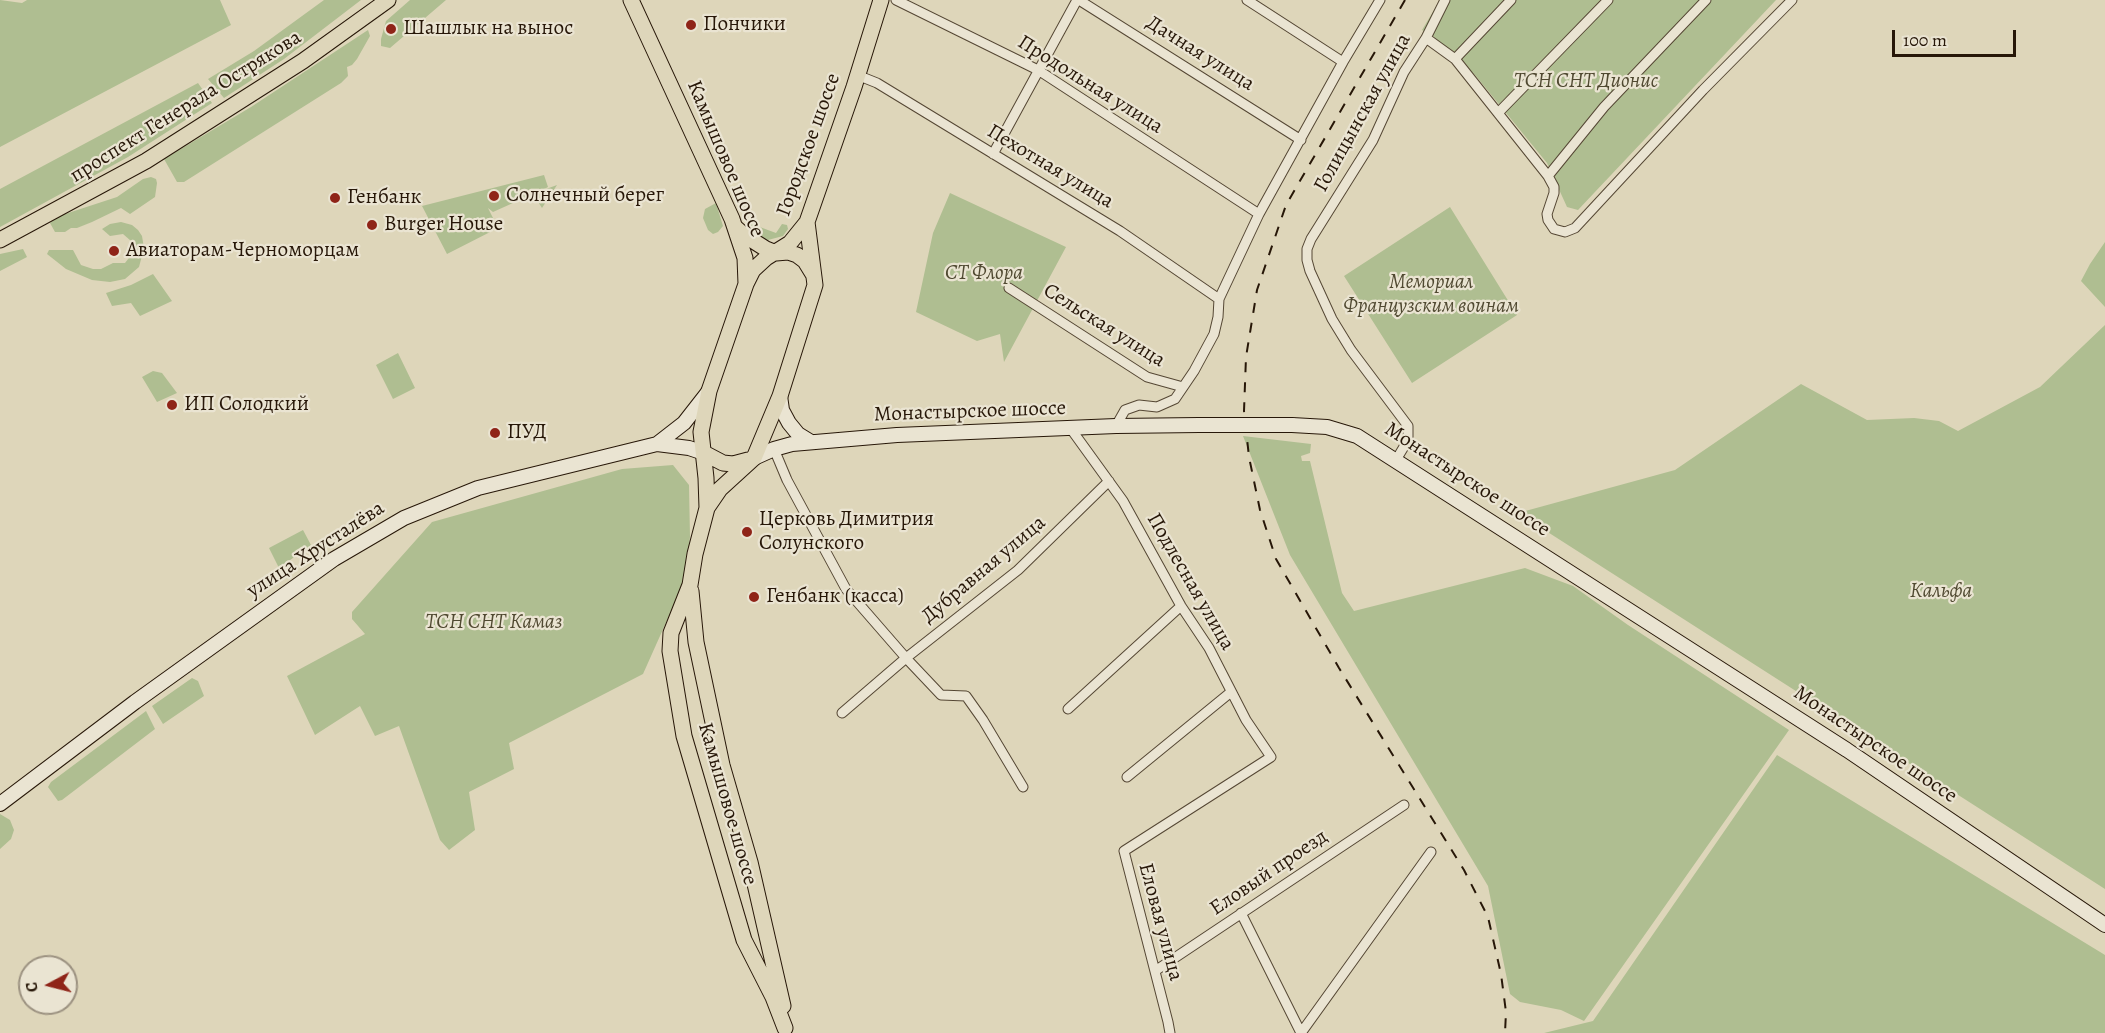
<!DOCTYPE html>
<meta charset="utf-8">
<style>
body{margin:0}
#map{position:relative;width:2105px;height:1033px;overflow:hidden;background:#ded6ba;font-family:Alegreya,serif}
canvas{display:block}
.north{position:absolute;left:18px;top:955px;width:60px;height:60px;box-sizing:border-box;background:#eae4d2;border:2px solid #9c9281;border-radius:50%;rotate:263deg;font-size:16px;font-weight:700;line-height:24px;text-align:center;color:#271708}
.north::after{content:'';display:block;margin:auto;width:21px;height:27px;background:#8f2418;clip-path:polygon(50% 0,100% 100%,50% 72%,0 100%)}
.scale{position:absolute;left:1892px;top:30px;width:124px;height:27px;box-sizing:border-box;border:3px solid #271708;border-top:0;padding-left:8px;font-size:18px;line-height:21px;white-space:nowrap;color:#271708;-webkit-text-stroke:4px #eae4d2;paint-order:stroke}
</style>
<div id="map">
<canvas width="2105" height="1033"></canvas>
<div class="north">С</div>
<div class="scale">100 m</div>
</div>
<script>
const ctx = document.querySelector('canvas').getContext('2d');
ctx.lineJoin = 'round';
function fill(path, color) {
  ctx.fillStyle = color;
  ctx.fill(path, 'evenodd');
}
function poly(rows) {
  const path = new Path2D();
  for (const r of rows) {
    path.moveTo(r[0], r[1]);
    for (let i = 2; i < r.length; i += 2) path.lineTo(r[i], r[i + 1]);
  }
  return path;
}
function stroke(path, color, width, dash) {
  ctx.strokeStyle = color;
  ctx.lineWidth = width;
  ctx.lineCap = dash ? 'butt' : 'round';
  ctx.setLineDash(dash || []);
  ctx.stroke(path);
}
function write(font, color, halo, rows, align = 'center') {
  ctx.font = font + ' Alegreya,serif';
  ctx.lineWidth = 4.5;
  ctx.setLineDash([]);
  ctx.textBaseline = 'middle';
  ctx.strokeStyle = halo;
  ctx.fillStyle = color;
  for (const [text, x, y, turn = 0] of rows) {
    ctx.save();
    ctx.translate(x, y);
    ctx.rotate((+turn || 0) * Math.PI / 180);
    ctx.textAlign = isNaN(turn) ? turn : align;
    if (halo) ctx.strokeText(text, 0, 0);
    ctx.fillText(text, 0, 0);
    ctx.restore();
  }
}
fill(poly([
 [0,0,22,3,27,0,220,0,231,25,0,147],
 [324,0,361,0,284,59,224,98,208,79,254,51],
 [410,0,446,0,390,48,381,46,381,39,386,21],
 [1440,0,1776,0,1578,210,1567,207,1547,163,1475,75,1433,36,1422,30],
 [368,30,370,36,357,59,352,65,347,67,348,76,341,83,184,182,177,182,164,159,251,107],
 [198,83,212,103,128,157,0,227,0,189],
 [544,175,548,187,538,192,557,185,542,208,533,194,493,212,488,208,498,228,447,254,422,206],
 [151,177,156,179,157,183,155,197,130,214,121,208,92,222,77,228,71,228,65,232,55,232,50,223,59,216,117,197,143,179],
 [950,193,1066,247,1004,362,1000,334,977,341,916,312,933,233],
 [716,203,723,226,718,232,713,234,708,230,703,218,705,209],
 [1450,207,1517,315,1412,383,1344,276],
 [121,222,132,225,138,230,142,236,144,248,139,267,125,279,110,282,92,280,66,269,47,254,49,250,73,250,81,265,93,269,101,269,113,263,125,263,132,254,131,241,123,234,110,236,102,229,110,224],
 [749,223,776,233,782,224,787,225,788,229,783,236,768,240,762,239,751,231],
 [2105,242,2105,307,2081,281,2090,264],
 [23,249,27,257,0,271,0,254],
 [153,274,172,301,140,316,131,303,112,306,106,293,131,285],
 [2105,325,2105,889,1518,513,1675,470,1801,384,1867,420,1914,418,1939,421,1958,431,2040,387],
 [398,353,415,388,393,399,376,365],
 [153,371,162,373,177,393,157,402,142,377],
 [1243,436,1311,444,1310,453,1301,456,1302,461,1310,461,1342,593,1354,611,1525,568,1573,586,1628,625,1789,730,1584,1021,1561,1010,1520,1002,1510,994,1488,886,1290,555],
 [673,465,689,485,690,537,685,580,643,674,509,743,514,769,469,792,475,830,449,850,440,840,399,726,375,736,360,706,315,735,287,676,365,634,352,619,352,612,432,522,622,469],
 [303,530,311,545,279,568,269,548],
 [192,678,198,681,204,696,163,724,152,706],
 [146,711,155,729,62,800,58,801,48,787,51,782],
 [1777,755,2105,955,2105,1033,1544,1033,1593,1021],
 [0,814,10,820,14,830,11,839,0,849]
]), '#afbe91');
const minor = poly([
 [896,0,1038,70,1259,214],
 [1079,0,1301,140],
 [1247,0,1343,62],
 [1426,38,1455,59,1548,176,1554,187,1554,193,1547,214,1548,220,1554,229,1565,232,1575,228,1703,90,1792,0],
 [1455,59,1511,0],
 [857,75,877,83,1120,231,1219,299],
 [1499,112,1608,0],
 [993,154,1077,0],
 [1548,176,1604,107,1706,0],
 [1009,288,1147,377,1183,387],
 [1116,426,1125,410,1139,405,1157,407,1175,399,1194,371,1214,334,1218,317,1219,299,1259,214,1343,62,1380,0],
 [1071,429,1123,501,1181,606,1209,648,1246,720,1271,757,1124,851,1168,1022,1170,1033],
 [774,449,787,480,846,589,906,658,941,695,966,696,983,720,1023,787],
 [1396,460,1408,440,1408,426,1351,350,1332,319,1310,271,1307,260,1307,249,1311,239,1373,140,1404,72,1426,38,1445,0],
 [1068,709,1181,606],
 [842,713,906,658,1018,570,1109,481],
 [1127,777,1231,692],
 [1241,913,1301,1033],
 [1155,971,1404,805],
 [1301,1033,1431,852]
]);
const secondary = poly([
 [780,396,782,410,789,423,798,434,811,442],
 [1292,425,1327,427,1357,436,1847,750,2105,925],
 [657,444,684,423,709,391],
 [754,458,774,449,792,444,897,435,1116,426,1199,425],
 [0,804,135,702,334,559,404,518,478,488,657,444,689,448,704,453]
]);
const primary = poly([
 [631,0,732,219,745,258,746,284,709,391,701,432,706,478,707,508,695,554,690,585,671,633,670,651,684,736,744,940,773,997,785,1028],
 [735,227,744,235,766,249,776,253,788,252,797,255,805,261,813,274],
 [0,240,146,161,303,61,388,0],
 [746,284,753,270,766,258,790,243,807,222,854,87,881,0],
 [704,453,723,463,733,464,748,460],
 [707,508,720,489,754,458,780,396,815,285,807,222],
 [691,591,696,642,722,765,750,862,783,1006]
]);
stroke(minor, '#554734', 11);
stroke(secondary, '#271708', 16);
stroke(primary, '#271708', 17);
stroke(minor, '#eae4d2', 9);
stroke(secondary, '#eae4d2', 14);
stroke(primary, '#ded6ba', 15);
stroke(poly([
 [1405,0,1286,205,1257,290,1246,357,1244,411,1249,457,1260,510,1276,559,1339,668,1464,870,1488,917,1501,974,1506,1012,1505,1033]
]), '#271708', 2, [10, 10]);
const secondaryBridge = poly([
 [1199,425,1292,425]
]);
stroke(secondaryBridge, '#271708', 16, []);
stroke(secondaryBridge, '#eae4d2', 14);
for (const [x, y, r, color] of [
 [691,25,6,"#8f2418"],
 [391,29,6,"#8f2418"],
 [494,196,6,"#8f2418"],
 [335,198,6,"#8f2418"],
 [372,225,6,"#8f2418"],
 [114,251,6,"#8f2418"],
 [172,405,6,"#8f2418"],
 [495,433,6,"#8f2418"],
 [747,532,6,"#8f2418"],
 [754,597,6,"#8f2418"]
]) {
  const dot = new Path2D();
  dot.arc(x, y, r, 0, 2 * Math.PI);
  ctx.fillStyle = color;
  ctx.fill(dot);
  stroke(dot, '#eae4d2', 2);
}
write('21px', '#271708', '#eae4d2', [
 ["Пончики",703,25],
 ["Шашлык на вынос",403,29],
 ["Солнечный берег",506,196],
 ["Генбанк",347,198],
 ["Burger House",384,225],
 ["Авиаторам-Черноморцам",126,251],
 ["ИП Солодкий",184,405],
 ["ПУД",507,433],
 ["Церковь Димитрия",759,520],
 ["Солунского",759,544],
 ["Генбанк (касса)",766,597]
], 'left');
write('21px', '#271708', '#eae4d2', [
 ["Дачная улица",1200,54,32],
 ["Продольная улица",1090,85,32],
 ["проспект Генерала Острякова",186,107,-32],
 ["Голицынская улица",1363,113,-61],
 ["Городское шоссе",809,145,-70],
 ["Камышовое шоссе",725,159,67],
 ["Пехотная улица",1050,167,31],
 ["Сельская улица",1104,326,32],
 ["Монастырское шоссе",970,412,-2],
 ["Монастырское шоссе",1467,480,33],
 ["улица Хрусталёва",316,550,-33],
 ["Дубравная улица",984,570,-40],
 ["Подлесная улица",1190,582,60],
 ["Монастырское шоссе",1875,745,34],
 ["Камышовое шоссе",727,804,74],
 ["Еловый проезд",1269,873,-34],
 ["Еловая улица",1160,922,75]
]);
write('italic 21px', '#504931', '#eae4d2', [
 ["ТСН СНТ Дионис",1586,82],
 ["СТ Флора",984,274],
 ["Мемориал",1431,283],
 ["Французским воинам",1431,307],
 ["Кальфа",1941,592],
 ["ТСН СНТ Камаз",494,623]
]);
</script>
